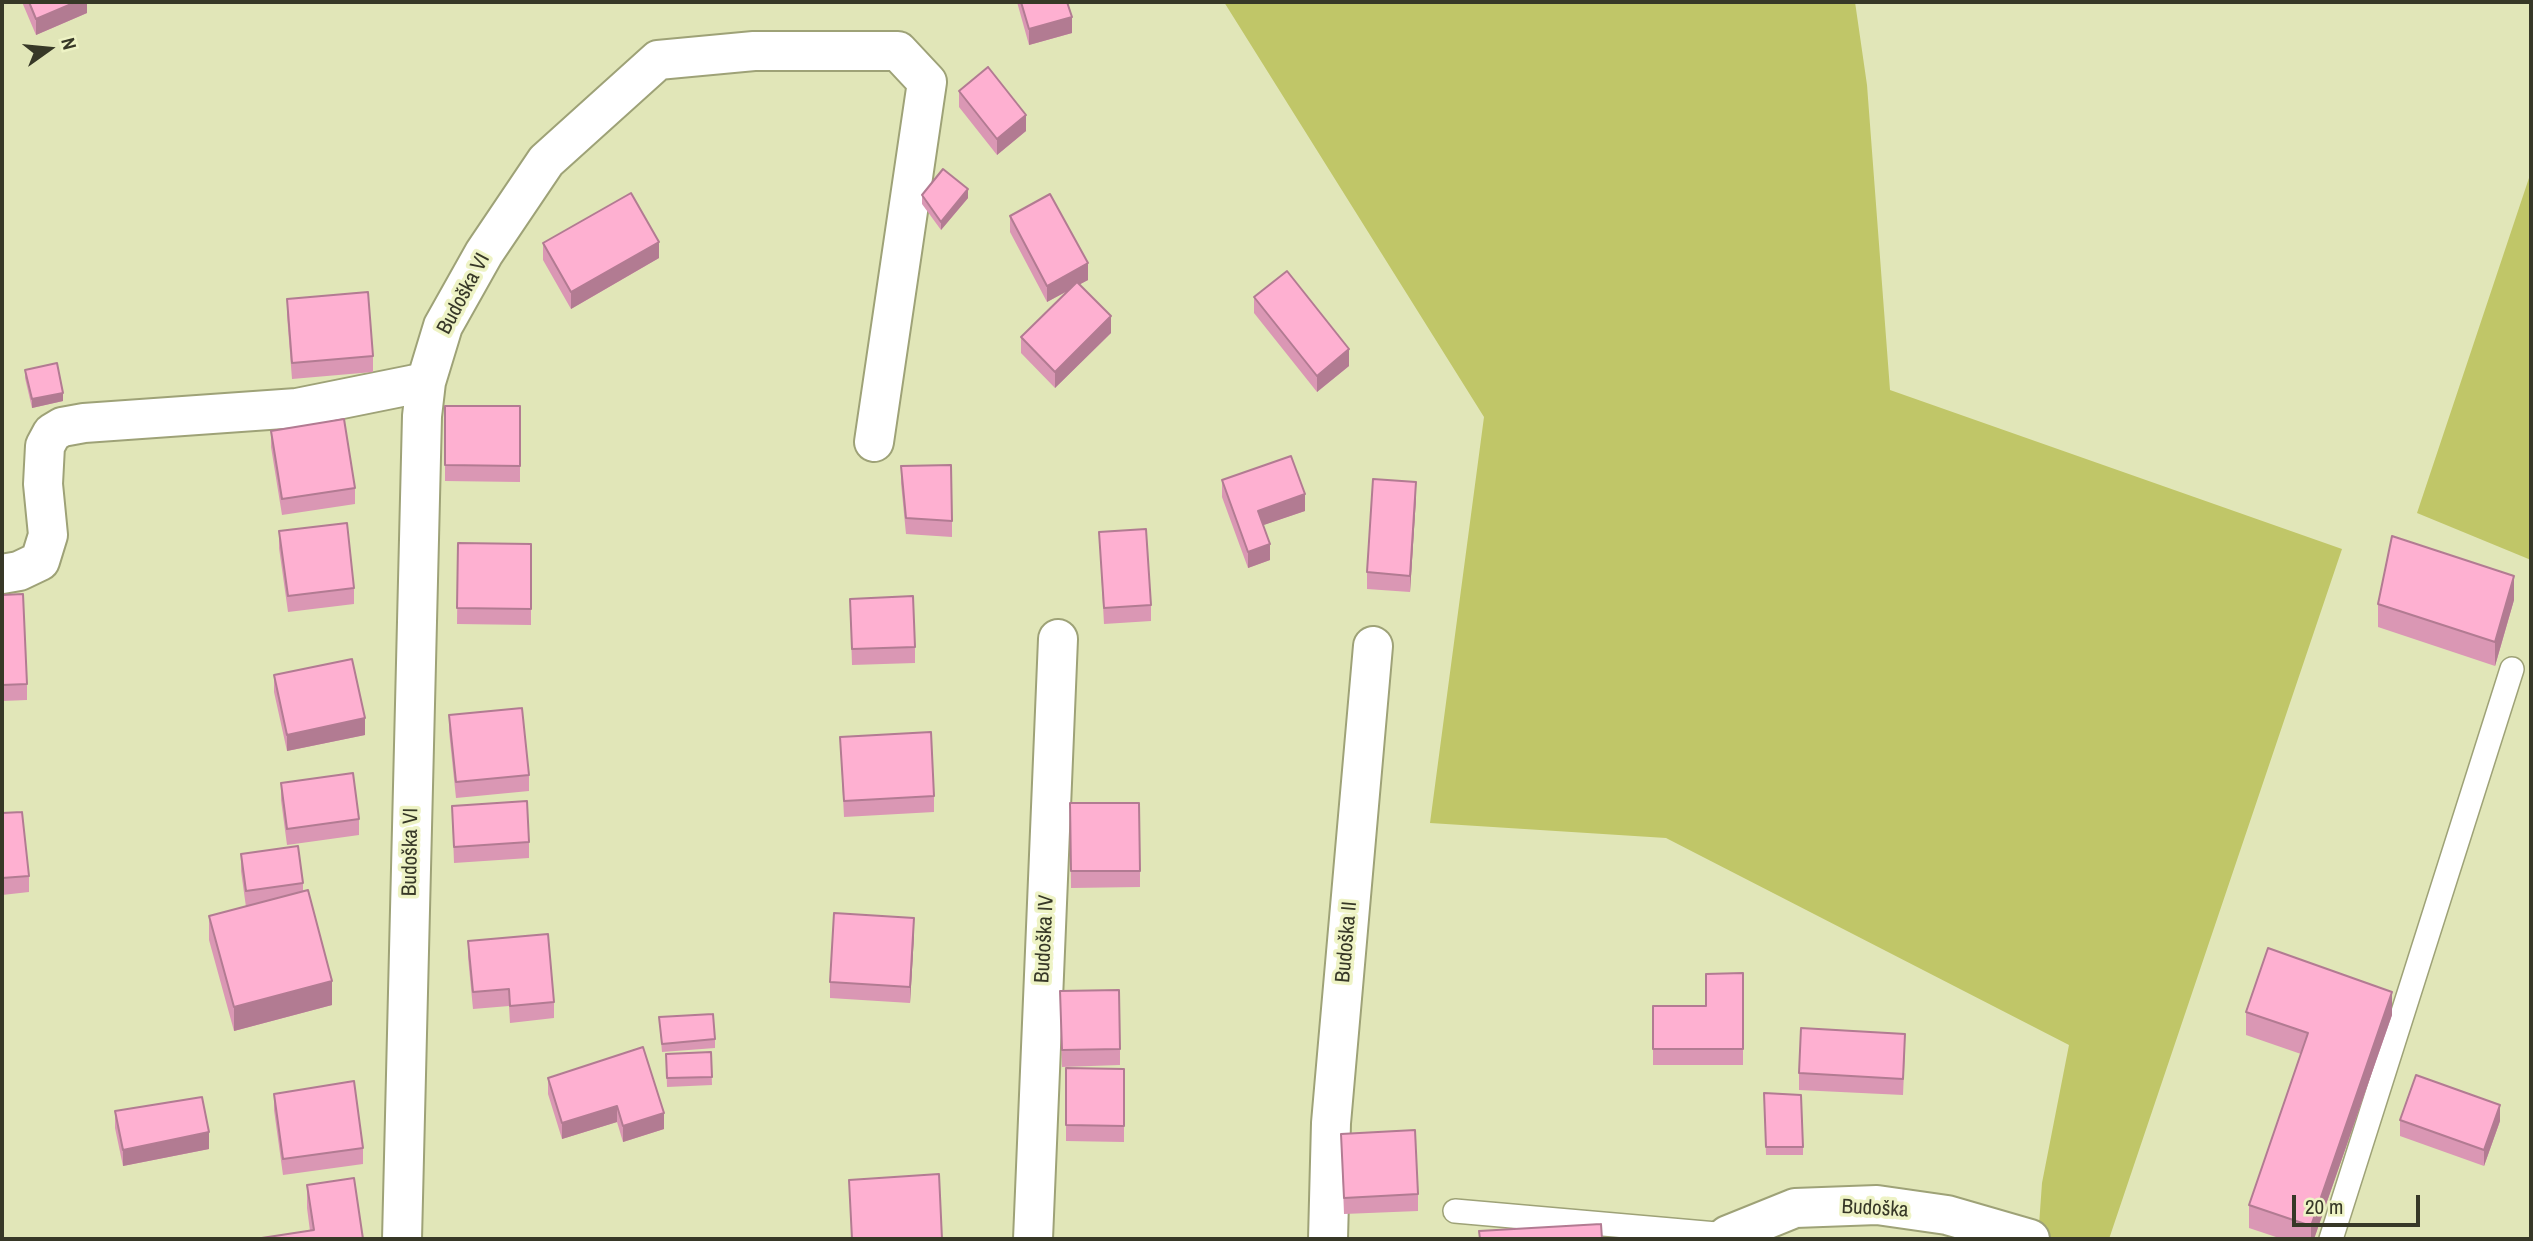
<!DOCTYPE html>
<meta charset="utf-8">
<style>
body{margin:0}
#map{position:relative;width:2533px;height:1241px;overflow:hidden;background:#e1e6b8;font-family:"Archivo Narrow",sans-serif}
canvas{display:block}
.frame{position:absolute;inset:0;border:4px solid #373827;pointer-events:none}
.north{position:absolute;left:14px;top:14px;width:70px;height:70px;-webkit-text-stroke:5px #eef3c5;paint-order:stroke;rotate:75deg;font-size:19px;font-weight:700;line-height:28px;text-align:center;color:#373827}
.north::after{content:'';display:block;margin:auto;width:24px;height:32px;background:#373827;clip-path:polygon(50% 0,100% 100%,50% 72%,0 100%)}
.scale{position:absolute;left:2292px;top:1195px;width:128px;height:32px;box-sizing:border-box;border:4px solid #373827;border-top:0;padding-left:9px;font-size:21px;line-height:24px;white-space:nowrap;color:#373827;-webkit-text-stroke:5px #eef3c5;paint-order:stroke}
</style>
<div id="map">
<canvas width="2533" height="1241"></canvas>
<div class="frame"></div>
<div class="north">N</div>
<div class="scale">20 m</div>
</div>
<script>
const ctx = document.querySelector('canvas').getContext('2d');
ctx.lineJoin = 'round';
function fill(path, color) {
  ctx.fillStyle = color;
  ctx.fill(path, 'evenodd');
}
function poly(rows) {
  const path = new Path2D();
  for (const r of rows) {
    path.moveTo(r[0], r[1]);
    for (let i = 2; i < r.length; i += 2) path.lineTo(r[i], r[i + 1]);
  }
  return path;
}
function stroke(path, color, width, dash) {
  ctx.strokeStyle = color;
  ctx.lineWidth = width;
  ctx.lineCap = dash ? 'butt' : 'round';
  ctx.setLineDash(dash || []);
  ctx.stroke(path);
}
function write(font, color, halo, rows, align = 'center') {
  ctx.font = font + ' "Archivo Narrow",sans-serif';
  ctx.lineWidth = 7;
  ctx.setLineDash([]);
  ctx.textBaseline = 'middle';
  ctx.strokeStyle = halo;
  ctx.fillStyle = color;
  for (const [text, x, y, turn = 0] of rows) {
    ctx.save();
    ctx.translate(x, y);
    ctx.rotate((+turn || 0) * Math.PI / 180);
    ctx.textAlign = isNaN(turn) ? turn : align;
    if (halo) ctx.strokeText(text, 0, 0);
    ctx.fillText(text, 0, 0);
    ctx.restore();
  }
}
fill(poly([
 [1224,2,1855,2,1867,85,1890,390,2342,549,2109,1239,2038,1239,2042,1183,2069,1045,1666,838,1430,823,1484,417],
 [2530,175,2531,176,2531,560,2417,513]
]), '#c0c668');
const service = poly([
 [1455,1211,1728,1235],
 [2331,1239,2512,669]
]);
const minor = poly([
 [2,574,19,571,40,561,48,535,43,484,45,446,52,433,62,427,84,423,297,408,426,382],
 [402,1239,422,416,426,382,443,326,484,253,546,161,658,60,754,51,898,51,927,82,874,442],
 [1033,1239,1058,639],
 [1328,1239,1331,1123,1373,646],
 [1723,1239,1728,1235,1795,1208,1877,1205,1947,1215,2030,1239]
]);
stroke(service, '#9ea277', 26);
stroke(minor, '#9ea277', 42);
stroke(service, '#fff', 23);
stroke(minor, '#fff', 38);
fill(poly([
 [22,2,87,2,87,13,36,35],
 [1017,2,1067,2,1072,33,1029,45],
 [959,91,1026,131,997,155,959,107],
 [922,195,968,198,941,230,922,204],
 [1010,216,1088,280,1080,284,1111,333,1055,388,1021,353,1021,337,1067,291,1047,302,1010,232],
 [543,243,659,258,571,309,543,260],
 [1254,297,1349,366,1317,392,1254,313],
 [287,299,373,356,373,372,292,379,287,315],
 [25,370,63,401,32,408,25,378],
 [445,406,520,406,520,482,445,481],
 [271,431,355,488,355,504,282,515,271,447],
 [901,466,952,521,952,537,906,534,901,483],
 [1222,480,1305,511,1263,525,1270,560,1248,568,1222,497],
 [1416,498,1410,592,1367,589,1367,572],
 [279,531,354,588,354,604,288,612,279,548],
 [1099,532,1151,605,1151,621,1104,624],
 [458,543,531,544,531,625,457,624],
 [2,595,27,684,27,700,2,701],
 [850,599,915,647,915,663,852,665],
 [2514,600,2495,666,2378,627,2378,604],
 [274,675,365,735,287,751,274,692],
 [449,715,529,775,529,791,456,798,449,731],
 [840,737,934,796,934,812,844,817],
 [281,783,359,819,359,835,287,845,281,800],
 [1070,803,1140,871,1140,887,1071,888],
 [452,806,529,842,529,858,454,863],
 [2,813,29,876,29,892,2,895],
 [241,854,303,883,303,892,332,1005,234,1031,209,940,209,916,246,907,241,871],
 [914,935,910,1003,830,998,830,982],
 [468,941,554,1002,554,1018,510,1023,509,1006,473,1009,468,957],
 [1743,973,1743,1065,1653,1065,1653,1006,1706,1006],
 [1060,1008,1120,1049,1120,1065,1062,1067],
 [2246,1012,2392,1015,2314,1239,2282,1239,2249,1228,2249,1205,2301,1054,2246,1035],
 [659,1017,715,1039,715,1048,662,1052],
 [643,1047,664,1129,623,1142,617,1122,562,1139,548,1094,548,1078],
 [1905,1050,1903,1095,1799,1090,1799,1073],
 [711,1052,712,1085,667,1087,666,1054],
 [1124,1069,1124,1142,1066,1141,1066,1125],
 [1764,1093,1803,1147,1803,1155,1766,1155],
 [274,1094,363,1148,363,1164,283,1175,274,1110],
 [115,1111,209,1149,123,1166,115,1128],
 [2400,1120,2500,1121,2484,1166,2400,1136],
 [1341,1134,1418,1194,1418,1211,1344,1214],
 [307,1185,363,1239,310,1231,307,1208]
]), '#da97b4');
fill(poly([
 [76,2,87,2,87,13,36,35,36,19],
 [1072,17,1072,33,1029,45,1029,29],
 [1026,115,1026,131,997,155,997,139],
 [968,189,968,198,941,230,941,222],
 [659,242,659,258,571,309,571,292],
 [1088,263,1088,280,1047,302,1047,286],
 [1111,316,1111,333,1055,388,1055,372],
 [1349,349,1349,366,1317,392,1317,376],
 [63,393,63,401,32,408,32,399],
 [1416,482,1416,498,1410,592,1410,576],
 [1305,494,1305,511,1258,527,1258,511],
 [1270,544,1270,560,1248,568,1248,552],
 [2514,576,2514,600,2495,666,2495,642],
 [365,718,365,735,287,751,287,735],
 [914,918,914,935,910,1003,910,987],
 [332,981,332,1005,234,1031,234,1007],
 [2392,992,2392,1015,2314,1239,2311,1239,2311,1226],
 [2500,1105,2500,1121,2484,1166,2484,1150],
 [617,1106,617,1122,562,1139,562,1123],
 [664,1113,664,1129,623,1142,623,1126],
 [209,1132,209,1149,123,1166,123,1150]
]), '#b27b92');
const building = poly([
 [29,2,76,2,36,19,29,2],
 [1021,2,1067,2,1072,17,1029,29,1021,2],
 [988,67,1026,115,997,139,959,91,988,67],
 [943,169,968,189,941,222,922,195,943,169],
 [631,193,659,242,571,292,543,243,631,193],
 [1050,194,1088,263,1047,286,1010,216,1050,194],
 [1287,271,1349,349,1317,376,1254,297,1287,271],
 [1077,282,1111,316,1055,372,1021,337,1077,282],
 [368,292,373,356,292,363,287,299,368,292],
 [57,363,63,393,32,399,25,370,57,363],
 [445,406,520,406,520,466,445,465,445,406],
 [344,419,355,488,282,499,271,431,344,419],
 [1291,456,1305,494,1258,511,1270,544,1248,552,1222,480,1291,456],
 [951,465,952,521,906,518,901,466,951,465],
 [1373,479,1416,482,1410,576,1367,572,1373,479],
 [347,523,354,588,288,596,279,531,347,523],
 [1146,529,1151,605,1104,608,1099,532,1146,529],
 [2392,536,2514,576,2495,642,2378,604,2392,536],
 [458,543,531,544,531,609,457,608,458,543],
 [23,594,27,684,2,685,2,595,23,594],
 [913,596,915,647,852,649,850,599,913,596],
 [352,659,365,718,287,735,274,675,352,659],
 [522,708,529,775,456,782,449,715,522,708],
 [931,732,934,796,844,801,840,737,931,732],
 [353,773,359,819,287,829,281,783,353,773],
 [527,801,529,842,454,847,452,806,527,801],
 [1070,803,1139,803,1140,871,1071,871,1070,803],
 [22,812,29,876,2,878,2,813,22,812],
 [298,846,303,883,246,891,241,854,298,846],
 [308,890,332,981,234,1007,209,916,308,890],
 [834,913,914,918,910,987,830,982,834,913],
 [548,934,554,1002,510,1006,509,989,473,992,468,941,548,934],
 [2268,948,2392,992,2311,1226,2249,1205,2308,1033,2246,1012,2268,948],
 [1743,973,1743,1049,1653,1049,1653,1006,1706,1006,1706,974,1743,973],
 [1119,990,1120,1049,1062,1050,1060,991,1119,990],
 [713,1014,715,1039,662,1044,659,1017,713,1014],
 [1801,1028,1905,1034,1903,1079,1799,1073,1801,1028],
 [643,1047,664,1113,623,1126,617,1106,562,1123,548,1078,643,1047],
 [711,1052,712,1077,667,1078,666,1054,711,1052],
 [1066,1068,1124,1069,1124,1126,1066,1125,1066,1068],
 [2416,1075,2500,1105,2484,1150,2400,1120,2416,1075],
 [354,1081,363,1148,283,1159,274,1094,354,1081],
 [1764,1093,1801,1095,1803,1147,1766,1147,1764,1093],
 [202,1097,209,1132,123,1150,115,1111,202,1097],
 [1415,1130,1418,1194,1344,1198,1341,1134,1415,1130],
 [939,1174,942,1239,852,1239,849,1180,939,1174],
 [354,1178,363,1239,255,1239,314,1230,307,1185,354,1178],
 [1601,1224,1602,1239,1480,1239,1479,1231,1601,1224]
]);
fill(building, '#feb0d1');
stroke(building, '#b27b92', 2);
write('21px', '#373827', '#eef3c5', [
 ["Budoška VI",464,294,-62],
 ["Budoška VI",411,852,-89],
 ["Budoška IV",1045,939,-87],
 ["Budoška II",1347,942,-85],
 ["Budoška",1875,1209,3]
]);
</script>
